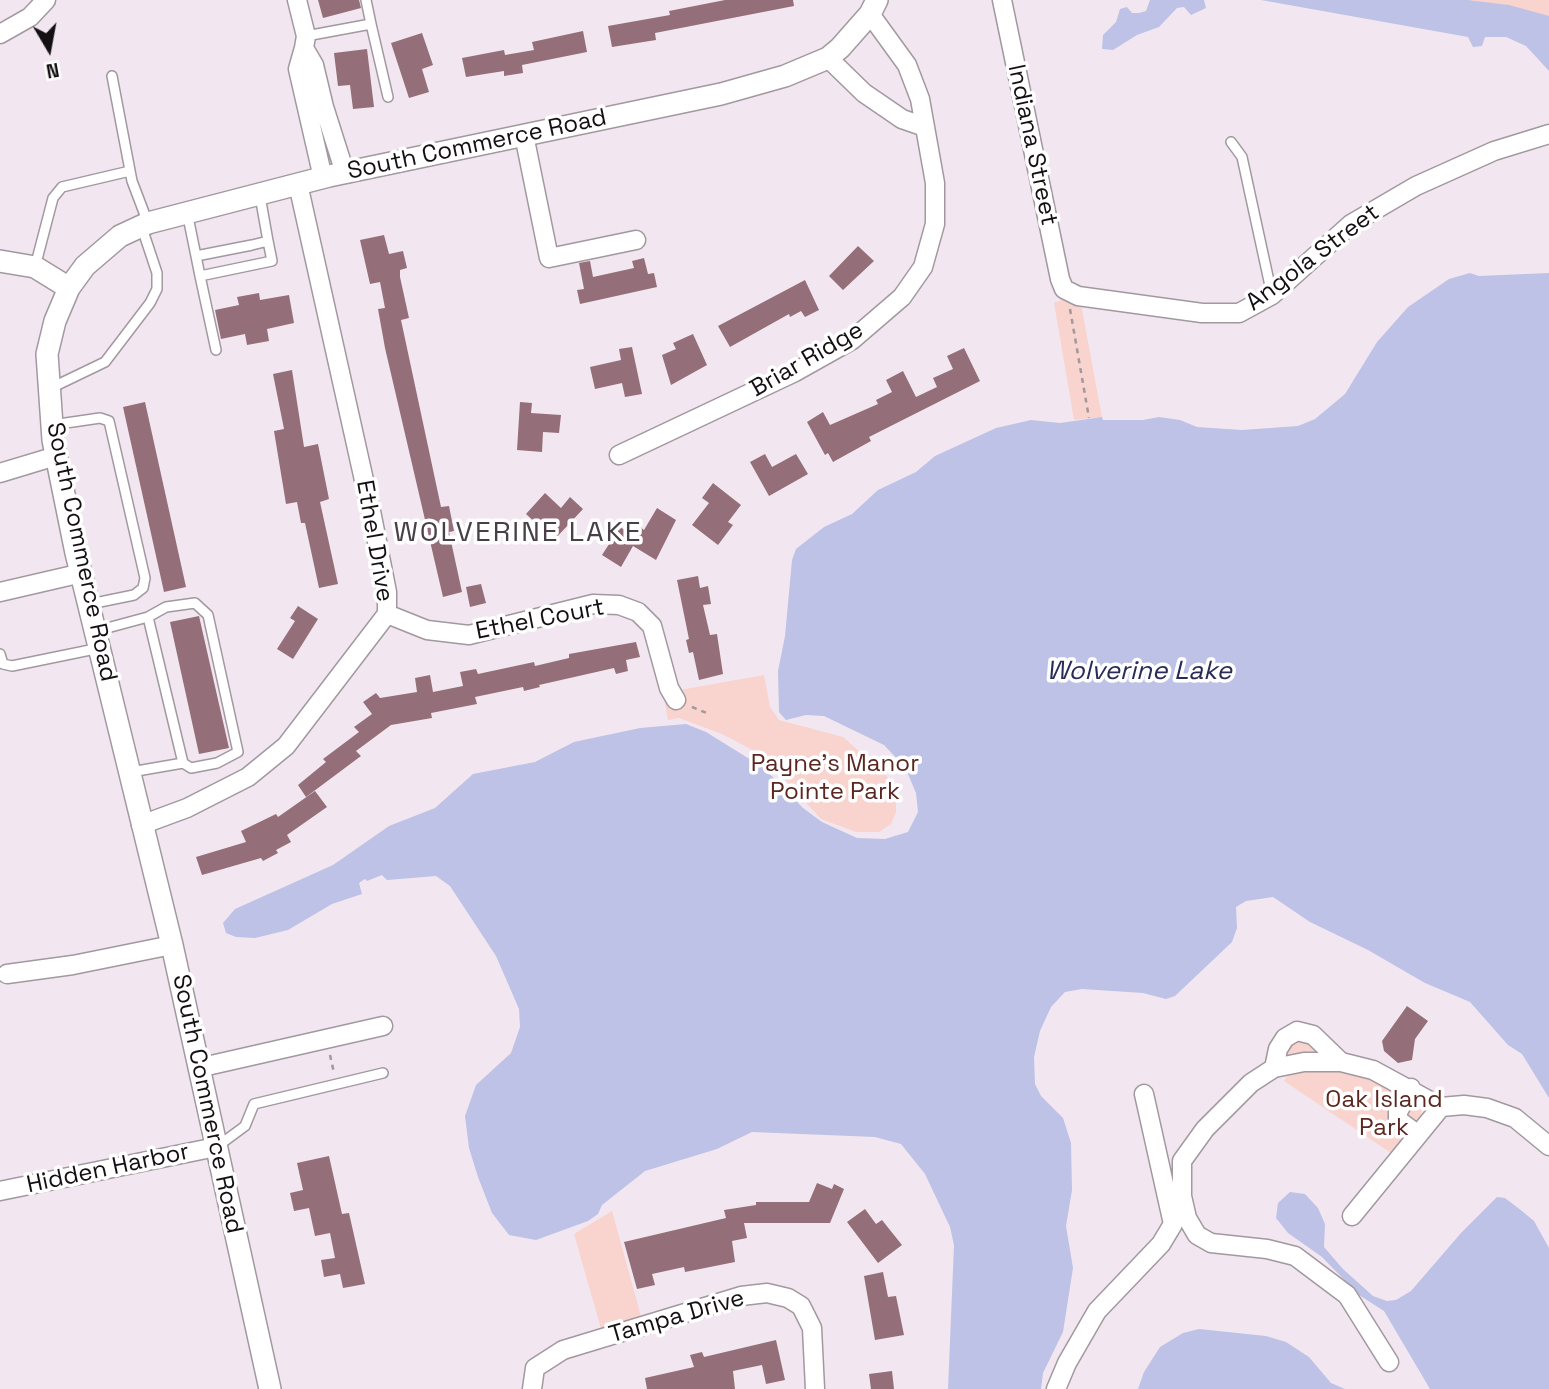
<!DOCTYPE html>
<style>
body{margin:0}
#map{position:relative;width:1549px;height:1389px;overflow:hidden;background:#f2e7f0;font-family:"Space Grotesk",sans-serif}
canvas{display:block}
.north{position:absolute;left:14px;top:14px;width:70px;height:70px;-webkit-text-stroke:5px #fff;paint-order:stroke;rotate:170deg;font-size:19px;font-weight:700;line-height:28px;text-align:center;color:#130f12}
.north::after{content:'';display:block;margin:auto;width:24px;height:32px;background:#130f12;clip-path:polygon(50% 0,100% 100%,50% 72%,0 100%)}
</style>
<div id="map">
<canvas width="1549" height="1389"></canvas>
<div class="north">N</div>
</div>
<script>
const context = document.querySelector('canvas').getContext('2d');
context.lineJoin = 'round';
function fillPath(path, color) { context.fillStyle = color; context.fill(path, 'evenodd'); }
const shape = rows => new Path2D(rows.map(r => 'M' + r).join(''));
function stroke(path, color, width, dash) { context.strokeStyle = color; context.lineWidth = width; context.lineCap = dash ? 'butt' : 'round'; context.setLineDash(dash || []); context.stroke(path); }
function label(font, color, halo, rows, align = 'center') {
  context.font = font + ' "Space Grotesk",sans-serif'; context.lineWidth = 7; context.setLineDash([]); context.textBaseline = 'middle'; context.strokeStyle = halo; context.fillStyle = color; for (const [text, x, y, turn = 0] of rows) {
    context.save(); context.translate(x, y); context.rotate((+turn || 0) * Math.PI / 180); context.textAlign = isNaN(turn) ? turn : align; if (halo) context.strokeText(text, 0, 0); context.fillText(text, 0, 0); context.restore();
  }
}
const green = shape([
 [1411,0,1549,0,1549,28],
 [1064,299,1081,304,1102,417,1074,420,1054,303],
 [764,675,770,707,779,720,843,737,887,776,896,800,896,812,891,824,879,832,856,832,821,819,762,755,722,734,679,718,668,720,663,693],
 [1301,1038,1421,1100,1421,1117,1391,1153,1284,1081,1288,1075,1281,1061,1290,1043],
 [612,1211,642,1320,602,1332,574,1234]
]);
const water = shape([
 [1150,0,1204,0,1206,8,1191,15,1184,7,1177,8,1159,27,1137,35,1113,50,1102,49,1103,35,1116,22,1120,9,1127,7,1132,13,1139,13,1146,11],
 [1261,0,1467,0,1509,5,1549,16,1549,71,1526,46,1506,37,1485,37,1482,46,1473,47,1468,37],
 [1470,273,1479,276,1549,273,1549,1098,1522,1054,1508,1045,1470,1002,1425,983,1368,950,1310,922,1273,897,1246,901,1236,907,1237,928,1232,942,1175,996,1166,999,1143,993,1082,989,1065,992,1051,1007,1040,1031,1034,1057,1035,1084,1041,1096,1063,1118,1071,1143,1072,1190,1066,1226,1073,1268,1063,1332,1043,1373,1041,1389,948,1389,954,1245,950,1227,925,1174,901,1144,875,1137,752,1132,717,1149,645,1171,602,1205,598,1214,588,1221,536,1240,509,1235,492,1213,478,1177,469,1148,465,1116,476,1085,511,1053,520,1027,519,1009,496,956,450,886,436,876,387,880,382,875,367,881,365,879,359,883,362,894,332,904,288,930,255,938,236,937,226,933,223,923,235,909,333,865,389,826,435,808,473,774,535,762,574,742,640,728,686,724,706,732,764,768,803,808,822,822,857,838,885,839,908,832,918,812,916,793,905,767,884,745,824,716,806,715,786,720,779,712,778,671,785,636,792,560,796,549,824,527,852,514,878,490,916,472,935,456,996,428,1031,420,1060,423,1102,417,1103,420,1143,420,1159,417,1180,420,1197,427,1242,430,1298,426,1315,419,1345,394,1377,342,1408,307,1449,279],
 [1290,1192,1305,1194,1318,1208,1325,1224,1324,1247,1343,1269,1373,1296,1387,1301,1396,1300,1411,1291,1461,1233,1497,1197,1505,1198,1522,1211,1534,1221,1549,1248,1549,1389,1430,1389,1384,1311,1359,1295,1322,1257,1288,1233,1276,1218,1278,1203],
 [1199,1329,1266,1336,1286,1342,1309,1357,1331,1383,1345,1389,1138,1389,1144,1372,1160,1347,1183,1333]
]);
const building = shape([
 [318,0,359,0,361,8,323,18],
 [725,0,793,0,794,6,655,33,656,40,612,47,608,26,670,15,669,11],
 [583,31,587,52,522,65,523,73,504,76,504,71,466,77,462,58,504,50,505,55,534,50,532,42],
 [422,33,433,65,422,69,429,92,409,98,391,43],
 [367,49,374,107,353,109,350,85,338,86,334,53],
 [384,235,389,254,403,251,407,268,400,270,400,277,409,318,401,320,441,507,449,506,454,531,449,532,462,592,443,597,385,348,378,309,385,308,380,282,370,284,360,240],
 [858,246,874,261,843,290,829,276],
 [644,258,648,274,654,273,657,287,580,304,577,290,584,289,579,263,590,261,593,277,634,268,632,261],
 [805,280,819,310,805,317,801,311,790,317,789,314,730,347,718,326],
 [259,293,260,300,289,295,294,323,267,329,269,341,247,345,245,334,221,339,215,310,239,305,237,297],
 [693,334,707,365,671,385,662,355,676,349,673,343],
 [632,347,642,394,625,397,622,383,595,389,590,367,621,360,619,349],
 [964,348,980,381,869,437,871,441,833,462,828,453,825,455,807,422,823,412,830,425,878,404,876,400,892,392,886,380,903,371,916,397,937,387,933,378,953,369,947,356],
 [292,370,304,447,318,444,329,499,320,502,338,584,319,588,305,523,301,523,297,502,286,504,274,431,284,429,273,374],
 [145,402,186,587,164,592,123,407],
 [520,402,532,403,531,413,561,415,559,433,543,432,542,452,517,450],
 [765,454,772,467,796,454,808,474,769,496,750,462],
 [713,483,741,505,728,522,733,525,718,545,692,525,709,503,702,498],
 [545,493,561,508,570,497,583,509,554,540,526,514],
 [657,508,676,520,656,560,633,546,621,567,602,555,620,527,631,534,637,525,644,530],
 [698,576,700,588,708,586,711,604,703,605,710,635,717,634,723,674,699,680,693,652,689,653,686,640,689,639,677,580],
 [481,584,486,603,470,607,466,587],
 [298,606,318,619,293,659,277,649,295,621,290,618],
 [199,616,229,748,199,754,170,622],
 [636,642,640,657,626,660,628,671,616,674,614,668,539,685,540,687,524,691,523,687,475,697,477,704,431,713,432,718,391,725,356,751,361,756,306,797,298,785,326,762,323,759,359,732,354,727,372,714,363,702,376,693,380,698,417,692,415,678,430,675,433,692,463,686,460,672,476,669,478,674,534,662,535,666,569,658,569,654],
 [315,791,327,807,287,835,291,842,276,850,278,853,263,861,261,858,202,875,196,857,246,842,241,831,276,814,278,817],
 [1407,1006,1428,1021,1415,1039,1412,1060,1398,1063,1384,1051,1382,1041],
 [329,1156,342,1214,349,1213,365,1284,343,1288,340,1274,324,1277,321,1260,335,1258,330,1233,315,1236,309,1208,294,1211,290,1193,303,1190,297,1163],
 [817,1183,832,1189,834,1184,844,1189,830,1223,744,1223,747,1238,732,1241,735,1262,685,1272,684,1267,652,1274,655,1285,637,1289,624,1242,726,1218,724,1210,756,1205,756,1202,809,1202],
 [865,1209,876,1224,882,1220,902,1245,878,1263,847,1222],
 [883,1272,888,1297,896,1296,904,1335,875,1340,864,1276],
 [776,1340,785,1380,766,1384,762,1365,733,1371,735,1389,647,1389,645,1378,694,1367,690,1355,702,1352,704,1357],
 [892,1371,894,1389,871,1389,869,1374]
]);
const path = shape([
 [1070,309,1089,418],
 [692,707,709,714],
 [330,1055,334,1073]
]);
const service = shape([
 [366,0,371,24],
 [306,36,371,24,388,97],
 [112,76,132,181,148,223],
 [1231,142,1242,157,1272,295],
 [187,212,196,256,252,245,268,241,260,196],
 [196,256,200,276,272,261,268,241],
 [35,267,53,198,62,187,130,171],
 [200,276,216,350],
 [51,388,105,362,150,303,157,289,157,273,142,228],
 [52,425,100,418,109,421,145,578,143,588,134,595,90,604],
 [148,617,183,763],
 [96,631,148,617,166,607,195,603,208,615,238,752,217,763,191,768,183,763,131,772],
 [0,654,3,664,12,666,100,648],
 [218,1146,245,1126,254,1104,383,1073]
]);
const minor = shape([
 [297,0,306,36,304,48],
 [1002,0,1060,279,1064,289,1078,296,1202,313,1239,313,1272,295,1351,224,1416,186,1494,151,1549,134],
 [0,34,30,17,46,0],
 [828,58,864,93,902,119,922,126],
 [524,135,549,258,636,240],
 [323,178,298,69,304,48,314,65,324,107,345,173],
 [619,455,795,372,852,340,902,297,923,267,935,224,935,183,920,99,907,65,870,14],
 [0,473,56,456],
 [0,592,82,573],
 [387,614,427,630,469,635,593,604,619,605,638,612,652,626,669,688,676,700],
 [141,825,187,808,248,777,286,746,387,614,387,592,372,516,298,184],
 [7,974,73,965,172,945],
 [198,1068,383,1026],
 [1274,1068,1278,1049,1285,1038,1297,1031,1313,1035,1341,1062],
 [1411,1088,1398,1112,1398,1120,1417,1134],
 [0,1191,216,1147],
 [1352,1216,1441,1107,1464,1105,1487,1108,1515,1118,1549,1146],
 [1389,1362,1347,1295,1295,1256,1267,1249,1211,1243,1197,1235,1187,1218,1182,1196,1182,1161,1205,1129,1251,1083,1274,1068,1304,1062,1341,1062,1373,1070,1441,1107],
 [532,1389,535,1368,563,1350,741,1296,767,1293,788,1298,801,1306,812,1328,815,1389],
 [1056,1389,1067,1363,1097,1311,1161,1244,1173,1224,1144,1094]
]);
const tertiary = shape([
 [0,261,35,267,69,288],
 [270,1389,172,945,76,553,53,440,47,354,55,321,69,288,85,266,120,236,148,223,329,176,721,94,785,76,828,58,840,48,870,14,877,0]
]);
const streetNames = [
 ["South Commerce Road",477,145,-12],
 ["Indiana Street",1032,145,78],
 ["Angola Street",1313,258,-37],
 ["Briar Ridge",807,360,-30],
 ["Ethel Drive",374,541,80],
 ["South Commerce Road",81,552,78],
 ["Ethel Court",540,620,-11],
 ["South Commerce Road",207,1104,78],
 ["Hidden Harbor",108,1169,-12],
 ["Tampa Drive",677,1317,-16]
];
const parkNames = [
 ["Payne's Manor",835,764],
 ["Pointe Park",835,792],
 ["Oak Island",1384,1100],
 ["Park",1384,1128]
];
const waterNames = [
 ["Wolverine Lake",1139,672]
];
const quarterNames = [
 ["WOLVERINE LAKE",518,533]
];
fillPath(green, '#f9d3cd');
fillPath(water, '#bdc2e6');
fillPath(building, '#946e78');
stroke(service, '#a298a0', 12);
stroke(minor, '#a298a0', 21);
stroke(tertiary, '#a298a0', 24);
stroke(path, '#a1999f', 2.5, [5, 5]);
stroke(service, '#fff', 9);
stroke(minor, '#fff', 18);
stroke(tertiary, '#fff', 21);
label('24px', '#130f12', '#fff', streetNames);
label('24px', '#5c2721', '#fff', parkNames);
label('italic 26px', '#292b59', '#fff', waterNames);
context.letterSpacing = '2px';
label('28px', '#494047', '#fff', quarterNames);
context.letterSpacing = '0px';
</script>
